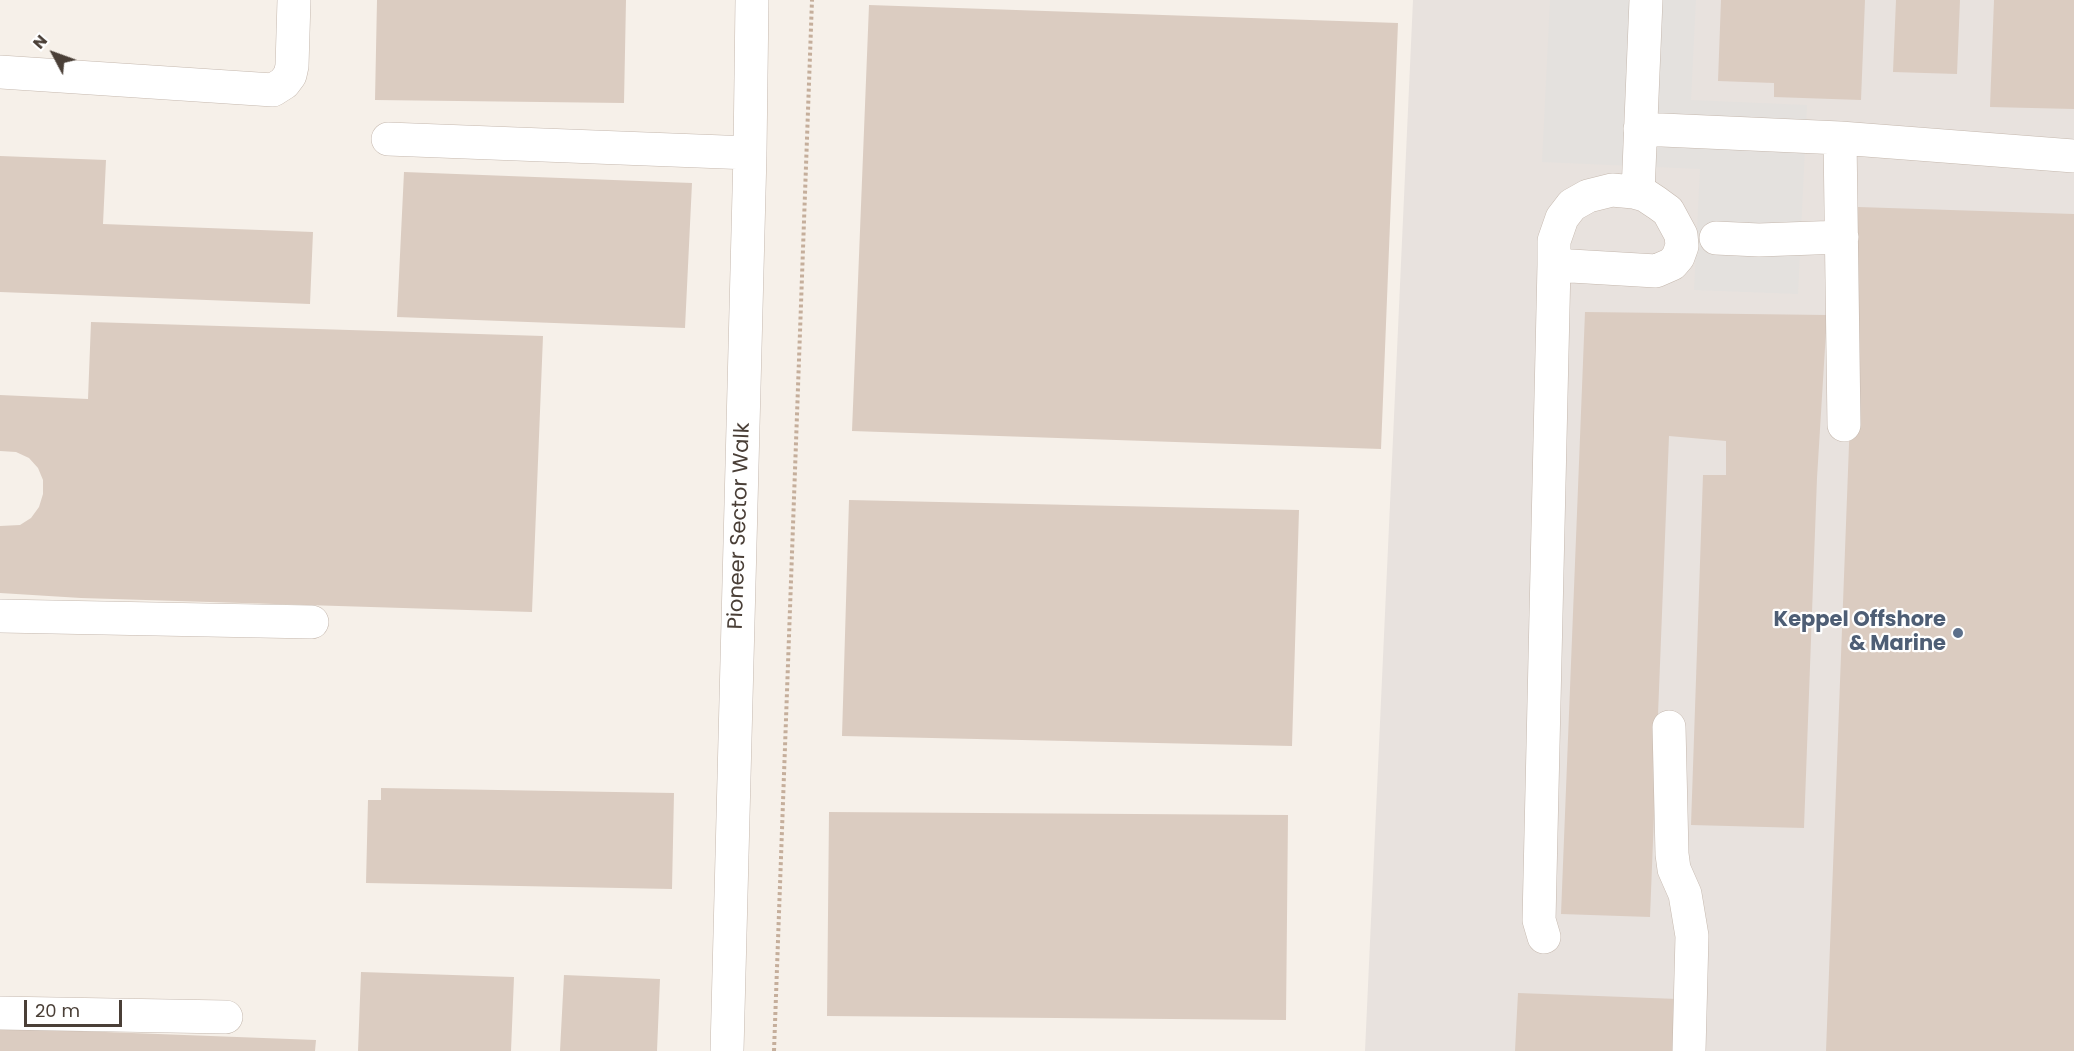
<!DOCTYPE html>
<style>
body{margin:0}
#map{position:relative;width:2074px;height:1051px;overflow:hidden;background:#f6f0e9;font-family:Poppins,sans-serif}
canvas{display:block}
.north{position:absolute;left:24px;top:24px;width:60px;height:60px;-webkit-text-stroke:4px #fff;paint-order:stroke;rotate:311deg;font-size:16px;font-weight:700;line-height:24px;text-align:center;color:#4a3f37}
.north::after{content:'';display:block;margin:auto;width:21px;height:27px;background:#4a3f37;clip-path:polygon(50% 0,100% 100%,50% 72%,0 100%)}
.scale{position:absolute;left:24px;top:1000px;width:98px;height:27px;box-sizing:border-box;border:3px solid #4a3f37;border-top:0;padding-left:8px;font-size:18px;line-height:21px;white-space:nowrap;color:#4a3f37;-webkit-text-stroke:4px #fff;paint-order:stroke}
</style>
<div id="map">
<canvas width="2074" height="1051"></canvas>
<div class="north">N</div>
<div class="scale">20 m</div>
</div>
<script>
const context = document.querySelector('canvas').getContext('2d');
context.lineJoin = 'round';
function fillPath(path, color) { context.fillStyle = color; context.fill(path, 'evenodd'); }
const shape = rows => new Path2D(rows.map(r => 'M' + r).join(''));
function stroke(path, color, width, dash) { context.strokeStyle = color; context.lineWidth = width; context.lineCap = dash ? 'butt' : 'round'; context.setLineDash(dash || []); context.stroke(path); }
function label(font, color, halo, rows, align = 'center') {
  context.font = font + ' Poppins,sans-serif'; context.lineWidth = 4.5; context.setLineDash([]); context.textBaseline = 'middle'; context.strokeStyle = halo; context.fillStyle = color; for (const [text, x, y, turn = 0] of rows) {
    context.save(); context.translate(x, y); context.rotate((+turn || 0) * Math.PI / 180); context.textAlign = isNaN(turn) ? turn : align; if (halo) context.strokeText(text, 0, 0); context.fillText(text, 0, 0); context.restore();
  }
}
const industrial = shape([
 [1413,0,2074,0,2074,1051,1365,1051]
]);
const parking = shape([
 [1550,0,1696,0,1691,100,1807,105,1798,294,1694,290,1700,169,1542,162]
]);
const building = shape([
 [377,0,626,0,624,103,375,100],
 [1721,0,1865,0,1861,100,1774,97,1774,83,1718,81],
 [1896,0,1960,0,1957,74,1893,72],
 [1994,0,2074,0,2074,109,1990,107],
 [869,5,1398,23,1381,449,852,431],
 [0,156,106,160,103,224,313,232,310,304,0,292],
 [404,172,692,183,685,328,397,317],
 [1858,207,2074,214,2074,1051,1826,1051],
 [1585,312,1827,315,1817,478,1804,828,1691,825,1703,475,1726,475,1726,441,1669,436,1650,917,1561,914],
 [91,322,543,336,532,612,81,598,0,593,0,526,20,525,31,518,39,507,43,494,43,480,38,468,29,458,16,452,0,451,0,395,88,399],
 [849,500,1299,510,1292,746,842,736],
 [381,788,674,793,672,889,366,883,368,800,381,800],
 [829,812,1288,815,1286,1020,827,1016],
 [361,972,514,977,511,1051,358,1051],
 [564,975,660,979,657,1051,560,1051],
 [1518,993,1678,999,1676,1051,1515,1051],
 [0,1028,316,1040,315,1051,0,1051]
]);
const path = shape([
 [774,1051,812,0]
]);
const minor = shape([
 [0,72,273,90,284,83,290,75,292,66,294,0],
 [1640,129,1840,138,2074,156],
 [1840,138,1844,425],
 [388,139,750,153],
 [1638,193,1646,0],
 [1716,238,1759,240,1842,237],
 [0,616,312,622],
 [1669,727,1672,854,1674,869,1685,894,1692,936,1689,1051],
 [1544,937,1539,920,1554,265,1554,241,1562,218,1572,205,1588,196,1612,190,1634,192,1645,195,1657,203,1668,211,1681,235,1682,246,1678,257,1672,264,1656,271,1554,265],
 [0,1013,226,1017],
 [727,1051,750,153,752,0]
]);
const markers = [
 [1958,633,6,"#5c6f8a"]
];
const streetNames = [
 ["Pioneer Sector Walk",740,526,-88]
];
const serviceNames = [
 ["Keppel Offshore",1946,621],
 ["& Marine",1946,645]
];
fillPath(industrial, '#e8e2de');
fillPath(parking, '#e4e1de');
fillPath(building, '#dbccc1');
stroke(minor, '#c5b8ae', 34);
stroke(path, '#c5ae9b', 4, [3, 3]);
stroke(minor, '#fff', 33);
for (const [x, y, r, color] of markers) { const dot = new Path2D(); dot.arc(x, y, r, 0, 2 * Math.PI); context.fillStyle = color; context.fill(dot); stroke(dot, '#fff', 2); }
label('21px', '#4a3f37', '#fff', streetNames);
label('bold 21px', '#4e5e75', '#fff', serviceNames, 'right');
</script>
